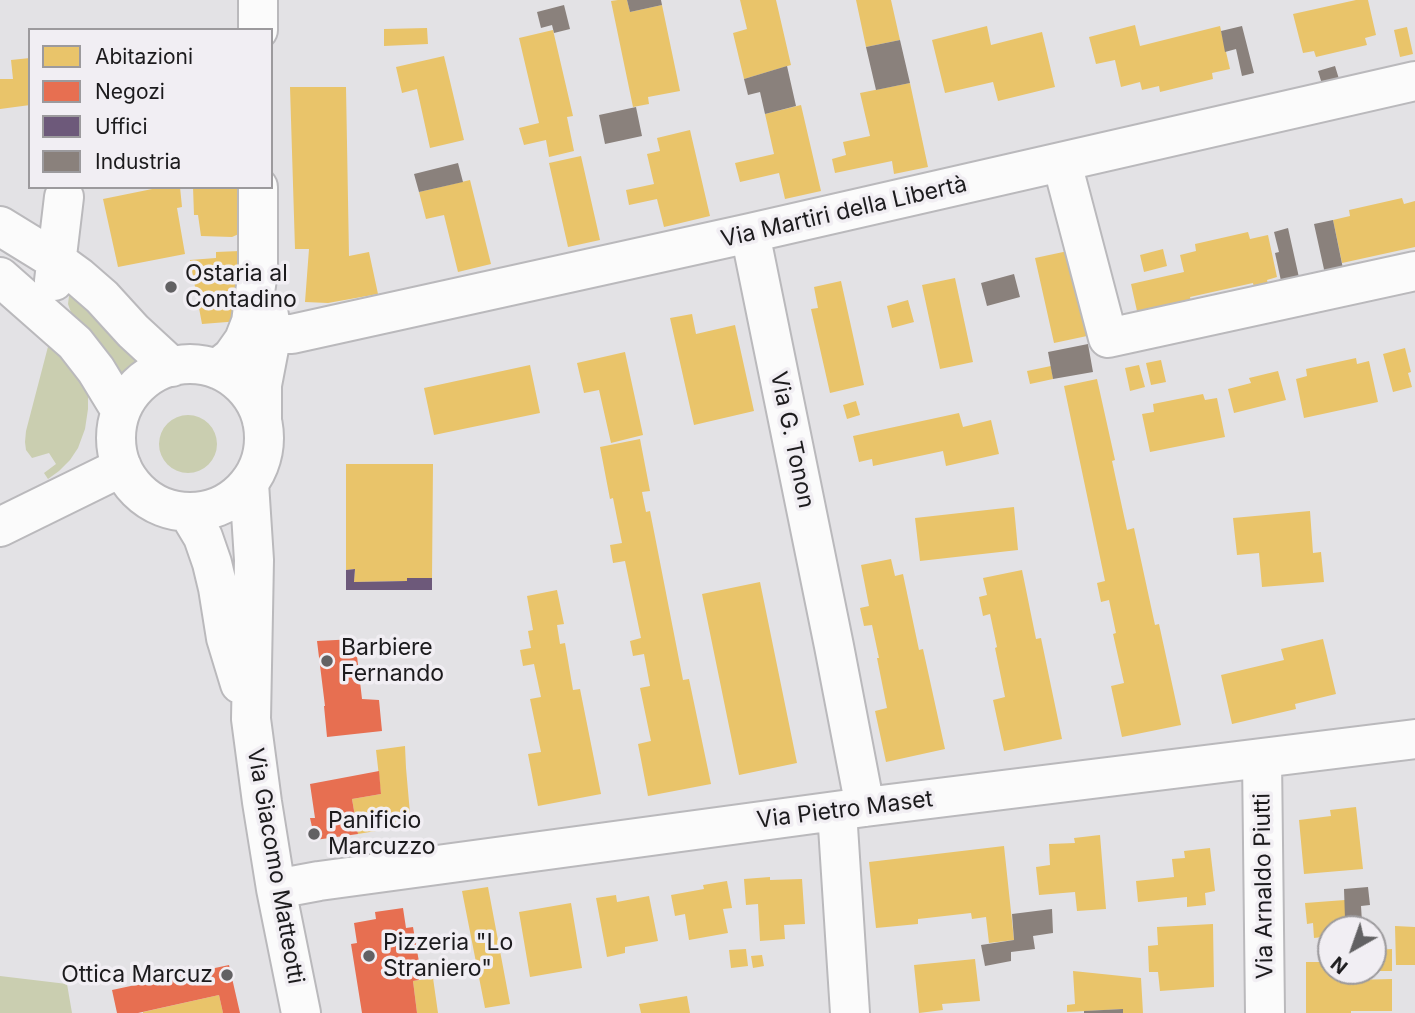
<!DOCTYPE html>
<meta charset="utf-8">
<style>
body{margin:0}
#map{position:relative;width:1415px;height:1013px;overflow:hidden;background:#e3e2e5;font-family:Inter,sans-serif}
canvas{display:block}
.legend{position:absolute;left:28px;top:28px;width:245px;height:161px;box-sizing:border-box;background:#f1eef3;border:2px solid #9c9a9d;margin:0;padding:9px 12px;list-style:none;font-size:21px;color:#1c1b1d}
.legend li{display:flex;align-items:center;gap:14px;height:35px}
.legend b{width:35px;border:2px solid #9c9a9d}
.north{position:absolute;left:1317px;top:915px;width:70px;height:70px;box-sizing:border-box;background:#f1eef3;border:2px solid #9c9a9d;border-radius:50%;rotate:220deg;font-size:19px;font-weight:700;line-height:28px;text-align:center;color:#1c1b1d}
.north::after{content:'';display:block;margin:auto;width:24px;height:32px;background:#626163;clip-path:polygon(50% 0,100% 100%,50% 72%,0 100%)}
</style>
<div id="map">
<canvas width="1415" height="1013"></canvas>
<ul class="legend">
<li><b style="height:19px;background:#e9c46a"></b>Abitazioni</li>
<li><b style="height:19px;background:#e76f51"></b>Negozi</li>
<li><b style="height:19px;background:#6d597a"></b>Uffici</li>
<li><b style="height:19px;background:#8a817c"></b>Industria</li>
</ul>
<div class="north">N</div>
</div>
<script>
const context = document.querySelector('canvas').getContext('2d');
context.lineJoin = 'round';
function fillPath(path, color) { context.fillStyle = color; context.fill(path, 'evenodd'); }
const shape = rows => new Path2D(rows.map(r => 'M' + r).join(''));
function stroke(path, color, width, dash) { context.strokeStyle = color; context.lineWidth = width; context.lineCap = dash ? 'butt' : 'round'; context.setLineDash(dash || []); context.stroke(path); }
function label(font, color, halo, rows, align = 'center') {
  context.font = font + ' Inter,sans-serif'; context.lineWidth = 7; context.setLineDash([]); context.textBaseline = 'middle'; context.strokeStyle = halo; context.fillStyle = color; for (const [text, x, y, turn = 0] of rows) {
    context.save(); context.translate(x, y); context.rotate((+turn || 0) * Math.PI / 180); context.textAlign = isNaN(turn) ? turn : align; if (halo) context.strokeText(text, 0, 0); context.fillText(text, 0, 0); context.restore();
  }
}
const green = shape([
 [72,292,141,364,121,380,73,318,68,304,69,296],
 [50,339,83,379,88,394,88,409,85,429,78,448,70,460,59,471,48,479,44,473,56,464,49,453,32,458,26,450,25,442,26,431],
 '159 444a29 29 0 1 1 58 0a29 29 0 1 1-58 0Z',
 [0,976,67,984,72,1013,0,1013]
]);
const homes = shape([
 [618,0,627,0,630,12,662,5,680,91,648,97,649,104,633,107,611,1],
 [740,0,776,0,791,65,744,79,733,33,747,29],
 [856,0,891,0,900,40,866,47],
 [1356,0,1368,0,1376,35,1365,38,1367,45,1316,57,1314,51,1303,53,1293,14],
 [1135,25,1140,46,1220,26,1230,69,1212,73,1213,79,1160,92,1159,86,1142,90,1140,82,1121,87,1115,60,1096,64,1089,37],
 [987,26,991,45,1042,32,1055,87,998,101,993,82,945,93,932,40],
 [1407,27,1413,54,1400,57,1394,30],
 [427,28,428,44,384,46,384,29],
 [553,30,573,116,567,117,574,151,549,157,546,140,524,145,519,128,539,123,519,38],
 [444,56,464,140,430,148,417,89,402,93,396,67],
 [30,58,30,105,0,109,0,79,13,79,11,60],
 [910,83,928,167,894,174,892,161,835,173,832,159,846,155,843,142,870,136,860,93],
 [290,87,346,87,349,256,369,252,378,294,328,303,305,302,309,249,295,249],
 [801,105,821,191,785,199,779,173,740,182,735,163,774,154,765,114],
 [690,130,710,216,664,227,657,199,629,205,626,190,654,184,647,154,660,151,657,138],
 [581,156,600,240,568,247,549,163],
 [470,180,491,264,458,272,444,215,426,219,419,192],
 [162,187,180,187,182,207,177,208,185,254,118,267,103,199],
 [193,187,240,187,241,233,232,237,201,236,198,215,194,215],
 [1402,198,1404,204,1415,201,1415,247,1342,263,1333,220,1350,216,1349,210],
 [1248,232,1250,239,1268,235,1277,277,1267,280,1270,292,1256,296,1253,283,1190,297,1194,317,1141,329,1131,284,1184,272,1180,255,1196,251,1195,244],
 [1163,249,1167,266,1144,272,1140,255],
 [240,251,240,321,202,324,190,260,216,258,216,252],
 [1068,251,1087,336,1054,343,1035,258],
 [955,278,973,362,940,369,922,285],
 [841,281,864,385,830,393,811,309,818,308,814,287],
 [908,300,914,322,892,328,887,306],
 [692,314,696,334,735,325,754,411,694,425,670,318],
 [1405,348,1411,372,1408,373,1412,387,1393,392,1383,354],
 [625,352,643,435,611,443,599,390,584,393,577,363],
 [1356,358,1357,364,1369,361,1378,402,1304,418,1296,379,1307,376,1306,369],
 [1161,360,1166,382,1151,385,1146,363],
 [530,365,540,413,434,435,424,388],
 [1139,365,1145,387,1130,391,1125,368],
 [1051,366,1053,379,1030,384,1027,371],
 [1278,371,1286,400,1234,413,1228,389,1251,383,1249,378],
 [1097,379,1115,460,1112,461,1127,530,1134,528,1155,625,1159,624,1181,725,1122,737,1111,686,1124,683,1113,634,1116,633,1109,600,1101,602,1097,583,1105,581,1064,386],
 [1203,394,1205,400,1217,398,1225,437,1150,452,1142,414,1154,412,1153,404],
 [856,401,860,415,847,419,843,405],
 [959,413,963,427,991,420,999,454,946,466,943,451,873,466,872,459,859,462,853,436],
 [640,439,650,491,642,492,646,512,650,511,683,680,689,679,711,784,648,796,638,744,651,741,640,688,650,686,644,654,633,656,630,641,641,638,625,561,613,563,610,545,622,543,613,498,610,499,600,447],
 [346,464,433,464,432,578,407,578,407,581,354,582,355,569,346,570],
 [1014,507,1018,550,920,561,915,518],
 [1310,511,1313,553,1321,552,1324,582,1262,587,1259,553,1237,555,1233,518],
 [891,559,895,576,903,574,919,650,923,649,945,749,886,762,875,711,887,708,877,658,879,658,872,625,864,626,860,608,869,606,861,565],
 [1022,570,1036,639,1041,638,1062,739,1004,751,993,700,1005,697,995,648,997,647,990,614,983,616,979,597,987,595,983,578],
 [760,582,797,763,739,775,702,594],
 [557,590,564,624,557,625,560,644,565,643,573,690,580,689,601,794,538,806,528,754,541,752,530,699,541,697,534,664,523,666,520,650,531,648,528,631,533,630,527,596],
 [1323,639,1336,694,1295,704,1296,709,1232,724,1221,675,1284,660,1281,649],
 [405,746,406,768,411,825,358,834,352,799,381,794,376,750],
 [1356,807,1363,869,1304,874,1299,820,1331,816,1330,810],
 [1100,835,1106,909,1077,911,1075,892,1039,895,1036,867,1050,865,1049,844,1075,843,1074,838],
 [1004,846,1014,940,989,943,986,917,972,919,971,913,918,919,918,924,876,928,869,862],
 [1210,848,1215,891,1205,893,1206,905,1187,907,1187,897,1138,902,1136,881,1174,877,1172,859,1185,858,1184,851],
 [770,877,770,880,802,879,805,924,784,925,785,939,760,941,758,904,746,905,744,879],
 [727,881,732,908,723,909,728,933,689,940,685,914,675,916,671,895,704,889,703,885],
 [488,887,510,1004,485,1008,462,891],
 [616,895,617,902,649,896,658,941,625,947,625,953,607,957,596,898],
 [1345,900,1345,919,1354,918,1354,929,1331,929,1331,936,1314,938,1313,923,1307,924,1305,903],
 [571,903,582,968,530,977,519,912],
 [1213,924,1214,987,1160,991,1158,972,1149,972,1148,946,1158,945,1157,927],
 [1395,926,1415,927,1415,965,1396,965],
 [746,949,748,966,731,968,729,950],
 [1392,949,1392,971,1375,971,1375,950],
 [762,955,764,966,753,968,751,956],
 [975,959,980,1001,942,1004,943,1010,919,1013,914,965],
 [1306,962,1331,962,1331,971,1352,971,1352,980,1392,979,1392,1011,1351,1011,1351,1013,1306,1013],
 [1073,971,1141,978,1143,1013,1123,1013,1123,1009,1067,1012,1067,1005,1075,1004],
 [433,978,438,1013,417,1013,413,981],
 [219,995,223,1013,143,1013,143,1012],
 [687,996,690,1013,641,1013,639,1004]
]);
const shops = shape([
 [355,639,362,699,379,700,382,731,327,737,324,706,325,706,317,641],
 [379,771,381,794,352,799,358,834,315,840,310,818,315,818,310,784],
 [403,908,406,928,413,927,419,962,417,962,419,980,413,981,417,1013,362,1013,351,944,357,943,354,923,376,919,375,912],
 [229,965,240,1013,223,1013,219,995,138,1013,117,1013,112,990]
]);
const offices = shape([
 [355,569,354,582,407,581,407,578,432,578,432,590,346,590,346,570]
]);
const industry = shape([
 [627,0,661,0,662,5,630,12],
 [564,5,570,29,554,33,552,25,541,28,537,12],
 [1242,26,1254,73,1242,76,1236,49,1225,52,1221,31],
 [900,40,910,83,876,90,866,47],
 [787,66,796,106,765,114,760,92,748,95,744,79],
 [1335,66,1343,92,1326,97,1318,71],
 [636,107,642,136,605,144,599,115],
 [458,163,463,182,419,192,414,174],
 [1333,220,1347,288,1329,292,1314,224],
 [1288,228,1304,300,1286,304,1275,253,1279,252,1274,232],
 [1014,274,1020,297,987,306,981,283],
 [1088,344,1093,372,1053,379,1048,352],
 [1368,887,1370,905,1361,906,1362,922,1354,922,1354,918,1345,919,1344,889],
 [1052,909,1053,933,1033,936,1035,949,1011,952,1011,961,985,966,981,945,1014,940,1012,914],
 [1123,1009,1123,1013,1084,1013,1084,1011]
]);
const minor = shape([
 [258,0,258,30],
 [1062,163,1108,338,1415,271],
 [0,226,57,261,79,277,102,297,133,331,172,367],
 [750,233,834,646,865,807],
 [0,277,75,343,96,370,121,411],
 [54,281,64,197],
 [272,333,292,334,750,233,1415,81],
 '116 438a74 74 0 1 1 148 0a74 74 0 1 1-148 0Z',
 [217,369,232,357,244,340,251,322,258,271,258,187],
 [262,421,262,385,272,333,268,310],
 [249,483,254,560,251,719,262,802,276,889,301,1013],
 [188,512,203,537,212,563,218,588,226,638,240,684],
 [0,527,122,467],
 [1262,758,1265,1013],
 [837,811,850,1013],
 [276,889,319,881,865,807,1415,739]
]);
const markers = [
 [171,287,7,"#626163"],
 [327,661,7,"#626163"],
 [314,834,7,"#626163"],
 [369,956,7,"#626163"],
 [227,975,7,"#626163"]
];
const streetNames = [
 ["Via Martiri della Libertà",844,212,-13],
 ["Via G. Tonon",792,440,78],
 ["Via Pietro Maset",845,810,-7],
 ["Via Giacomo Matteotti",275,866,80],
 ["Via Arnaldo Piutti",1264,886,-91]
];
const poiNames = [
 ["Ostaria al",185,274],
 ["Contadino",185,300],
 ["Barbiere",341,648],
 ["Fernando",341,674],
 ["Panificio",328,821],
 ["Marcuzzo",328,847],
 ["Pizzeria \"Lo",383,943],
 ["Straniero\"",383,969],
 ["Ottica Marcuz",213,975,"right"]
];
fillPath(green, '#caceb0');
fillPath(homes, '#e9c46a');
fillPath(shops, '#e76f51');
fillPath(offices, '#6d597a');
fillPath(industry, '#8a817c');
stroke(minor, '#bab9bc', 42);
stroke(minor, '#fbfbfb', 38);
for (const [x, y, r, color] of markers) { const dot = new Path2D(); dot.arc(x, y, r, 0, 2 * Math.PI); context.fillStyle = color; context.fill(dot); stroke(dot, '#f1eef3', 2.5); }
label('23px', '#1c1b1d', '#f1eef3', streetNames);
label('23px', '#1c1b1d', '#f1eef3', poiNames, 'left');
</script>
